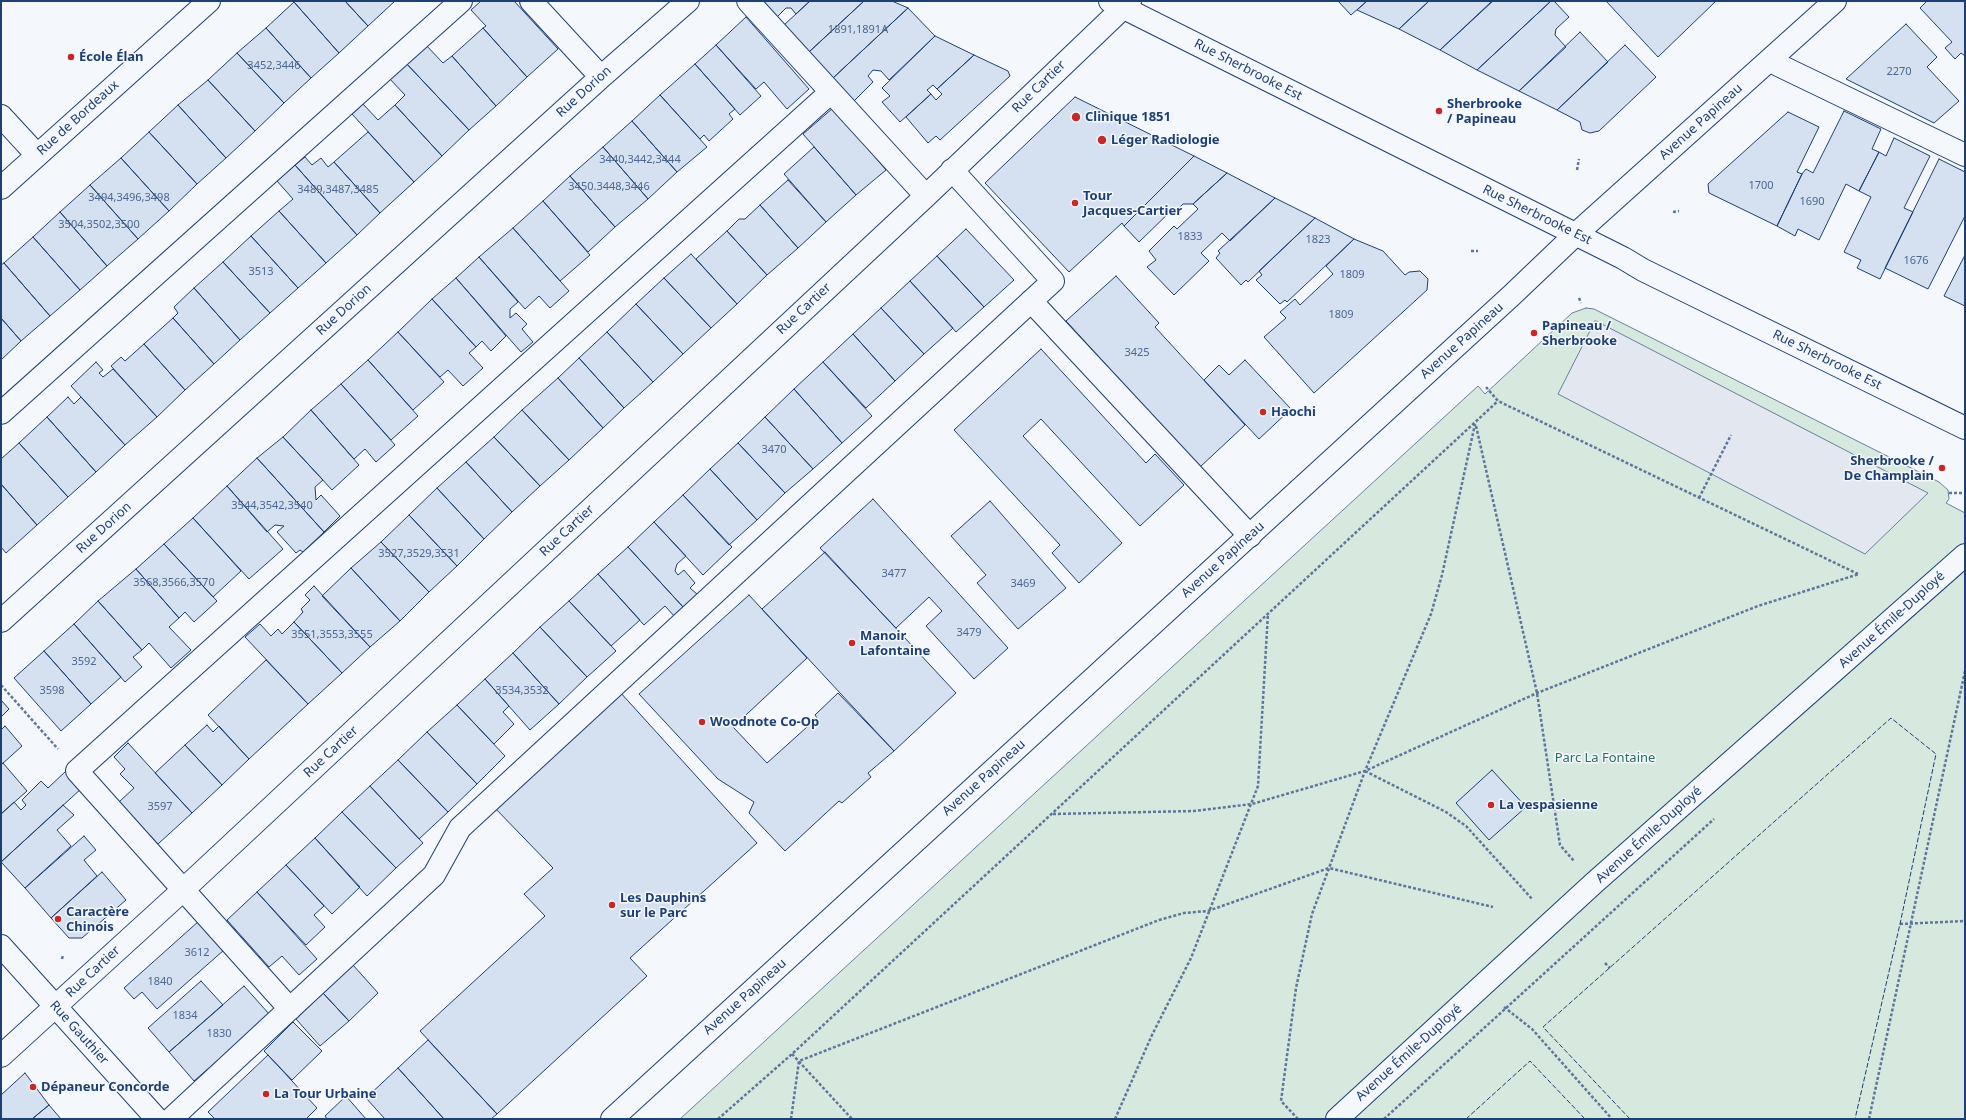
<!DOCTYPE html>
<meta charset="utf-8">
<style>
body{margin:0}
#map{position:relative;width:1966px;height:1120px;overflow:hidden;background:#f4f7fb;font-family:"Noto Sans",sans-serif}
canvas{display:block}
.frame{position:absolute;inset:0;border:2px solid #1d3f73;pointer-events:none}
</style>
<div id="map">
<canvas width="1966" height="1120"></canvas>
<div class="frame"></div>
</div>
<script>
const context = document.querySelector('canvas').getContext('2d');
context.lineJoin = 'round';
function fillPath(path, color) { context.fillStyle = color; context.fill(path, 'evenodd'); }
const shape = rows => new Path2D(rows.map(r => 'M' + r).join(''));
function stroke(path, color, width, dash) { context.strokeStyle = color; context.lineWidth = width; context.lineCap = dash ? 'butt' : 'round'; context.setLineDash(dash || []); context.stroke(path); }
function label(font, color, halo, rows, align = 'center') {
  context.font = font + ' "Noto Sans",sans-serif'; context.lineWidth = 3; context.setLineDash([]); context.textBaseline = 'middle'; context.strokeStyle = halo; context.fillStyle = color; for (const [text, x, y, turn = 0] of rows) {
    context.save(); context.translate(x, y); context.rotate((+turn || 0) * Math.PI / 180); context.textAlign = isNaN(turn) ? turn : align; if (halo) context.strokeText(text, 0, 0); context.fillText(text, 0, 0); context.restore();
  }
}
const green = shape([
 [1586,308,1594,309,1939,482,1948,490,1949,499,1946,503,1965,513,1965,1119,680,1119,1478,386,1485,394,1572,313,1586,308]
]);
const parking = shape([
 [1595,321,1596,321,1928,493,1865,554,1558,394,1595,321]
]);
const building = shape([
 [296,1,345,1,368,26,339,53,294,2,296,1],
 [345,1,395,1,368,26,345,1],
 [481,1,514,1,558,49,527,77,483,28,486,26,471,10,481,1],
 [760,1,810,1,796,14,791,8,786,8,776,18,760,1],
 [810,1,864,1,809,52,784,25,810,1],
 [864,1,892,1,908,8,833,78,809,52,864,1],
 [1338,1,1367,1,1351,15,1338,1],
 [1367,1,1429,1,1399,29,1357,10,1367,1],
 [1429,1,1490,1,1491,2,1440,50,1399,29,1429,1],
 [1493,1,1551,1,1477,70,1440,50,1493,1],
 [1551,1,1554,1,1569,17,1556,29,1555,35,1566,47,1519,91,1477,70,1551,1],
 [1606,1,1716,1,1658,57,1606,1],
 [1927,1,1965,1,1965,56,1961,53,1955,59,1945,48,1952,42,1920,8,1927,1],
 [294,2,339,53,311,78,266,28,294,2],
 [908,8,935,36,889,80,881,71,873,70,868,76,873,82,853,102,833,78,908,8],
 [746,17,809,89,787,109,764,82,756,89,716,45,746,17],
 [1906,24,1937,57,1927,67,1959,101,1934,123,1846,79,1906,24],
 [266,28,311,78,284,103,237,53,266,28],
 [483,28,527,77,496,106,452,56,483,28],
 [1580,32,1608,62,1557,110,1519,91,1580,32],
 [935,36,974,55,937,89,933,85,927,90,931,94,900,122,882,102,890,96,882,88,935,36],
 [424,43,443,63,452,56,496,106,469,130,405,62,424,43],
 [716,45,761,96,740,115,695,64,716,45],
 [1625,45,1656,77,1599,131,1590,133,1582,130,1580,122,1557,110,1625,45],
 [237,53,284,103,255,131,208,80,237,53],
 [974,55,1008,71,1010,76,940,140,936,136,928,143,906,117,931,94,936,100,942,94,937,89,974,55],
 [405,62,469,130,442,156,395,105,405,95,388,77,405,62],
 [695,64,735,109,729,114,733,119,709,141,704,135,700,139,660,95,695,64],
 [208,80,255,131,226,158,178,105,208,80],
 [660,95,707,147,677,172,632,121,660,95],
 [1075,97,1194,156,1124,226,1122,223,1069,272,985,183,1075,97],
 [363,104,378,120,395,105,442,156,414,182,352,114,363,104],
 [178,105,226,158,197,184,149,132,178,105],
 [833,108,886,170,856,195,803,134,833,108],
 [1844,111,1881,129,1872,149,1879,152,1859,191,1846,184,1819,240,1798,229,1795,236,1777,226,1802,174,1806,169,1813,173,1844,111],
 [1788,112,1819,127,1797,172,1802,174,1777,226,1709,193,1708,184,1788,112],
 [632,121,677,172,648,199,603,147,632,121],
 [149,132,197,184,169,211,121,158,149,132],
 [368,132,414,182,380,213,334,162,368,132],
 [1894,138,1930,156,1904,208,1913,212,1880,279,1857,268,1861,260,1844,252,1871,197,1859,191,1879,152,1886,156,1894,138],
 [603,147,648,199,615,227,570,176,603,147],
 [814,147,856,195,826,222,784,174,814,147],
 [1194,156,1227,173,1193,204,1183,204,1177,210,1174,208,1139,242,1124,226,1194,156],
 [305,157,312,165,321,158,328,167,334,162,380,213,357,235,295,165,305,157],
 [121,158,169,211,138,239,90,185,121,158],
 [1939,159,1965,172,1965,216,1928,289,1885,268,1939,159],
 [295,165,357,235,326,263,279,211,293,199,277,181,295,165],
 [1227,173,1275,198,1230,241,1222,233,1201,253,1209,261,1174,295,1147,267,1156,260,1149,251,1174,226,1177,229,1198,209,1193,204,1227,173],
 [570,176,615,227,588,252,543,201,570,176],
 [788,180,826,222,798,248,760,205,788,180],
 [90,185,138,239,107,266,60,212,90,185],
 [1275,198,1315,218,1248,282,1246,280,1241,285,1216,258,1220,253,1218,251,1275,198],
 [543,201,590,255,560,281,513,228,543,201],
 [760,205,798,248,767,275,727,231,739,219,745,219,760,205],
 [279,211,326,263,298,288,251,236,279,211],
 [60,212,107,266,80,290,33,237,60,212],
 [1315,218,1354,239,1287,302,1285,300,1280,304,1256,280,1262,275,1259,271,1315,218],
 [513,228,569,291,550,308,539,296,525,309,479,257,513,228],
 [966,229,1014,280,984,307,937,256,966,229],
 [727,231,767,275,737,304,696,259,727,231],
 [251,236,298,288,270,313,223,262,251,236],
 [33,237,80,290,50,316,4,263,33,237],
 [1354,239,1383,251,1405,275,1409,272,1420,271,1428,279,1427,290,1314,393,1264,337,1286,318,1280,312,1295,299,1300,305,1333,274,1326,266,1354,239],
 [691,254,737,304,711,328,664,278,691,254],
 [1965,255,1965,306,1944,296,1965,255],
 [937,256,984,307,956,332,910,281,937,256],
 [479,257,518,302,510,309,510,318,516,313,527,324,522,329,533,342,521,352,456,278,479,257],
 [223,262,270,313,240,340,194,288,223,262],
 [4,263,50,316,21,341,1,318,1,265,4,263],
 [1116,276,1159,323,1155,327,1245,425,1200,467,1066,321,1116,276],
 [456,278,506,336,491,351,482,341,476,347,432,299,456,278],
 [664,278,711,328,683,354,636,304,664,278],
 [910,281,953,328,924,354,881,308,910,281],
 [194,288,240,340,214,364,173,318,178,313,174,307,194,288],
 [432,299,476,347,469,353,483,368,463,386,448,370,440,377,398,332,432,299],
 [636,304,683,354,653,382,607,332,636,304],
 [881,308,924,354,895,381,853,334,881,308],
 [1,318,21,341,1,360,1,318],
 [173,318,214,364,185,390,144,344,173,318],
 [398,332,444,382,413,410,368,360,398,332],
 [607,332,653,382,624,408,579,358,607,332],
 [853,334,895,381,866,408,823,362,853,334],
 [144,344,185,390,157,417,111,366,121,357,125,361,144,344],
 [1041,349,1146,463,1155,454,1184,485,1140,526,1041,419,1023,436,1122,543,1079,583,1052,553,1060,545,954,430,1041,349],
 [579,358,624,408,603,428,558,378,579,358],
 [368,360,418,416,391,440,341,384,368,360],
 [1245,360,1291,409,1259,439,1204,380,1219,365,1229,375,1245,360],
 [96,362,103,370,99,373,103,377,113,369,157,417,125,445,71,386,96,362],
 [823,362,872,416,842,443,794,389,823,362],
 [558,378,603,428,569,460,522,410,558,378],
 [341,384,395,445,376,462,365,449,354,459,311,410,341,384],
 [794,389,842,443,813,469,765,417,794,389],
 [68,397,74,404,81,397,125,445,96,472,47,417,68,397],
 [311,410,359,465,332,490,283,437,311,410],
 [522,410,569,460,540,486,494,437,522,410],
 [47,417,96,472,68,497,19,443,47,417],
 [765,417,813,469,785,493,738,443,765,417],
 [283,437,323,480,315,487,316,500,321,495,340,516,324,532,257,458,283,437],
 [494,437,540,486,512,512,466,462,494,437],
 [19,443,68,497,37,525,1,484,1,459,19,443],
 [738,443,785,493,757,520,710,469,738,443],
 [257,458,324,532,303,552,300,550,296,553,277,532,284,526,275,525,267,532,227,486,257,458],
 [466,462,512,512,484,539,437,488,466,462],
 [710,469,757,520,729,545,683,495,710,469],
 [1,484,37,525,6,553,1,547,1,484],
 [227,486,283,549,249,579,193,518,227,486],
 [437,488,484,539,457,566,409,515,437,488],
 [683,495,732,547,703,575,654,522,683,495],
 [873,499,1008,648,974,679,926,626,942,611,929,597,896,628,820,548,873,499],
 [990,501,1066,588,1018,629,977,583,986,575,951,536,990,501],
 [409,515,457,566,429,592,381,542,409,515],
 [193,518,241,571,213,597,164,544,193,518],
 [654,522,686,556,677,564,675,571,678,575,684,570,695,583,690,588,698,595,684,608,628,547,654,522],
 [381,542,429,592,400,621,351,568,381,542],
 [164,544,217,601,194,622,185,612,179,618,136,569,164,544],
 [628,547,684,608,675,617,665,606,644,625,598,574,628,547],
 [825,552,956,693,894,751,762,609,825,552],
 [351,568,400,621,370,647,322,596,351,568],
 [136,569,179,618,169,627,191,650,171,668,149,643,142,650,98,601,136,569],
 [598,574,640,620,611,646,569,601,598,574],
 [314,586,370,647,342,673,294,622,303,612,301,609,310,600,305,595,314,586],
 [749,595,807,658,733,727,767,763,817,718,815,715,838,693,894,751,868,773,871,777,842,803,839,801,785,851,749,813,754,802,718,779,639,694,749,595],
 [98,601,142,650,133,657,142,667,125,682,74,624,98,601],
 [569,601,616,651,587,677,540,627,569,601],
 [294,622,342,673,308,704,245,637,260,624,271,636,278,629,282,634,294,622],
 [74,624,121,677,91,704,44,651,74,624],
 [540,627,587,677,559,704,513,653,540,627],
 [44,651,91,704,61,731,14,678,44,651],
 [513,653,559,704,530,730,485,679,513,653],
 [266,660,308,704,249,759,208,715,266,660],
 [485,679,509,706,503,712,514,724,494,744,457,705,485,679],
 [619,691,757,843,630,958,647,976,497,1114,420,1031,545,916,524,894,553,868,493,806,619,691],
 [1,700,9,709,1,717,1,700],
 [457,705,505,756,477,784,427,732,457,705],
 [207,725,213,732,219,726,249,759,222,785,185,745,207,725],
 [5,726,22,746,1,765,1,730,5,726],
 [427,732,477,784,448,812,398,760,427,732],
 [128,743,192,813,158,844,119,802,134,788,120,774,125,769,114,757,128,743],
 [185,745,222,785,192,813,155,773,185,745],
 [398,760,448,812,419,839,370,786,398,760],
 [3,763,27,791,1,814,1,765,3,763],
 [1492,770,1526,807,1489,840,1456,803,1492,770],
 [66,771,82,788,1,862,1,814,14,802,21,810,26,805,22,800,41,781,48,788,66,771],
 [370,786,423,843,396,868,342,812,370,786],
 [63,805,74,815,57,830,71,846,25,888,1,862,63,805],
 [342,812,396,868,367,896,315,838,342,812],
 [84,836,96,850,84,860,97,876,51,918,25,888,84,836],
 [315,838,360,887,332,914,286,865,315,838],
 [286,865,324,906,314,915,325,927,306,945,257,892,286,865],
 [102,872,126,900,82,938,69,938,51,918,102,872],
 [257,892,317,959,299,975,282,956,269,967,227,920,257,892],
 [199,921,224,950,157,1009,142,992,134,999,124,988,199,921],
 [353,965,378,993,349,1021,323,993,353,965],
 [201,981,223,1005,169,1052,148,1028,201,981],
 [244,986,270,1015,194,1081,169,1052,244,986],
 [323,993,349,1021,320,1046,296,1019,323,993],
 [293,1022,322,1051,292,1080,264,1051,293,1022],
 [428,1040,497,1114,491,1119,444,1119,398,1068,428,1040],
 [268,1055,317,1108,306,1119,215,1119,208,1112,268,1055],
 [398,1068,444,1119,385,1119,366,1098,398,1068],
 [25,1073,49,1105,32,1119,1,1119,1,1095,25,1073],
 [346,1096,366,1119,327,1119,325,1116,346,1096],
 [49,1105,61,1119,32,1119,49,1105]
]);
const path = shape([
 [1577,170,1579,159],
 [1673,212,1679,211],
 [1471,251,1478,251],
 [1579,298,1581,303],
 [1486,387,1498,401,1858,574],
 [1476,426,1537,693,1560,845,1574,861],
 [1949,493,1965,493],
 [1699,498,1731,435],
 [1,685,58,749],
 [1365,771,1446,812,1466,826,1533,900],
 [1053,814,1194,811,1252,804,1365,771,1537,693,1758,606,1859,574],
 [1900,924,1965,921],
 [62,959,63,955],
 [1605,963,1610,968],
 [1504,1007,1532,1029,1612,1119],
 [792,1054,852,1119],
 [718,1119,792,1054,1498,401],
 [791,1119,799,1061,1159,920,1184,913,1208,911,1329,868,1493,907],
 [1115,1119,1152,1035,1191,958,1258,786,1268,613],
 [1298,1119,1281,1101,1296,988,1312,914,1365,771,1431,614,1442,575,1475,424],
 [1384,1119,1714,819],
 [1869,1119,1965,671]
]);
const minor = shape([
 [531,1,601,77],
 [748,1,926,196],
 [1770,61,1965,155],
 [1,116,37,155],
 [1,188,209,1],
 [1031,301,1250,536],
 [1,413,461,1],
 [1,621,601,77,688,1],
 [1,946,157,1119],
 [290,1009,77,771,831,92],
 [1,1056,183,890,926,196,1130,1],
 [171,1119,434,875,460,828,1053,281,952,170],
 [1337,1119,1594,883,1965,555]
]);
const major = shape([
 [1110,1,1623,258,1643,270,1965,428],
 [612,1119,1512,295,1576,234,1835,1]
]);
const fence = shape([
 [1466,1119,1530,1061,1585,1119],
 [1630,1119,1543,1027,1891,718,1936,754,1900,924,1855,1119]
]);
const markers = [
 [71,57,4,"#c62828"],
 [1439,111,4,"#c62828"],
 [1076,117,5,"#c62828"],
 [1102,140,5,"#c62828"],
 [1075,203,4,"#c62828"],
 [1534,333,4,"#c62828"],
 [1263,412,4,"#c62828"],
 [1942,468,4,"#c62828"],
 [852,643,4,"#c62828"],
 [702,722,4,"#c62828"],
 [1491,805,4,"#c62828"],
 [612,905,4,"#c62828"],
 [58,919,4,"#c62828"],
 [33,1087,4,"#c62828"],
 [266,1094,4,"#c62828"]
];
const numberNames = [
 ["1891,1891A",858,30],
 ["3452,3446",274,66],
 ["2270",1899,72],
 ["3440,3442,3444",640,160],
 ["1700",1761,186],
 ["3450.3448,3446",609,187],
 ["3489,3487,3485",338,190],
 ["3494,3496,3498",129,198],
 ["1690",1812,202],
 ["3504,3502,3500",99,225],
 ["1833",1190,237],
 ["1823",1318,240],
 ["1676",1916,261],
 ["3513",261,272],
 ["1809",1352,275],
 ["1809",1341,315],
 ["3425",1137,353],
 ["3470",774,450],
 ["3544,3542,3540",272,506],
 ["3527,3529,3531",419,554],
 ["3477",894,574],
 ["3568,3566,3570",174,583],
 ["3469",1023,584],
 ["3479",969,633],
 ["3551,3553,3555",332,635],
 ["3592",84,662],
 ["3598",52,691],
 ["3534,3532",522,691],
 ["3597",160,807],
 ["3612",197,953],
 ["1840",160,982],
 ["1834",185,1016],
 ["1830",219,1034]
];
const poiNames = [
 ["École Élan",79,57],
 ["Sherbrooke",1447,104],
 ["/ Papineau",1447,119],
 ["Clinique 1851",1085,117],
 ["Léger Radiologie",1111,140],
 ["Tour",1083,196],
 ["Jacques-Cartier",1083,211],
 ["Papineau /",1542,326],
 ["Sherbrooke",1542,341],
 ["Haochi",1271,412],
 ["Sherbrooke /",1934,461,"right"],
 ["De Champlain",1934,476,"right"],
 ["Manoir",860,636],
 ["Lafontaine",860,651],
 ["Woodnote Co-Op",710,722],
 ["La vespasienne",1499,805],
 ["Les Dauphins",620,898],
 ["sur le Parc",620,913],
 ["Caractère",66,912],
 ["Chinois",66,927],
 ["Dépaneur Concorde",41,1087],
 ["La Tour Urbaine",274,1094]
];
const streetNames = [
 ["Rue Sherbrooke Est",1248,70,27],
 ["Rue Cartier",1039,87,-44],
 ["Rue Dorion",584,92,-42],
 ["Rue de Bordeaux",78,118,-42],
 ["Avenue Papineau",1701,122,-42],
 ["Rue Sherbrooke Est",1537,215,26],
 ["Rue Cartier",804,309,-43],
 ["Rue Dorion",344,310,-42],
 ["Avenue Papineau",1462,341,-42],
 ["Rue Sherbrooke Est",1827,360,26],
 ["Rue Dorion",104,528,-42],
 ["Rue Cartier",567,531,-43],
 ["Avenue Papineau",1223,560,-42],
 ["Avenue Émile-Duployé",1892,620,-42],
 ["Rue Cartier",331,752,-43],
 ["Avenue Papineau",984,778,-42],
 ["Avenue Émile-Duployé",1649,835,-42],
 ["Rue Cartier",93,972,-43],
 ["Avenue Papineau",745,997,-42],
 ["Rue Gauthier",79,1033,48],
 ["Avenue Émile-Duployé",1409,1053,-42]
];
const parkNames = [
 ["Parc La Fontaine",1605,758]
];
fillPath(green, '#d7e8df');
stroke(green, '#687fa3', 1);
fillPath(parking, '#e3e8f0');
stroke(parking, '#687fa3', 1);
fillPath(building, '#d5e0f0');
stroke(building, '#1d3f73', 1);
stroke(minor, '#1d3f73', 24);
stroke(major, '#1d3f73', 24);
stroke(path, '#5e769c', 2.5, [3, 2]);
stroke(minor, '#f4f7fb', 22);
stroke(major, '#f4f7fb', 22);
stroke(fence, '#1d3f73', 1, [5, 2]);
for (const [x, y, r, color] of markers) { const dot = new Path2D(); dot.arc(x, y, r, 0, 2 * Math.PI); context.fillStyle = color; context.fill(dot); stroke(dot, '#f4f7fb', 1.5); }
label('11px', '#4b6792', null, numberNames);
label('bold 13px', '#1d3f73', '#f4f7fb', poiNames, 'left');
label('13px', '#1d3f73', '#f4f7fb', streetNames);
label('13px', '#2c6c60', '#f4f7fb', parkNames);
</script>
